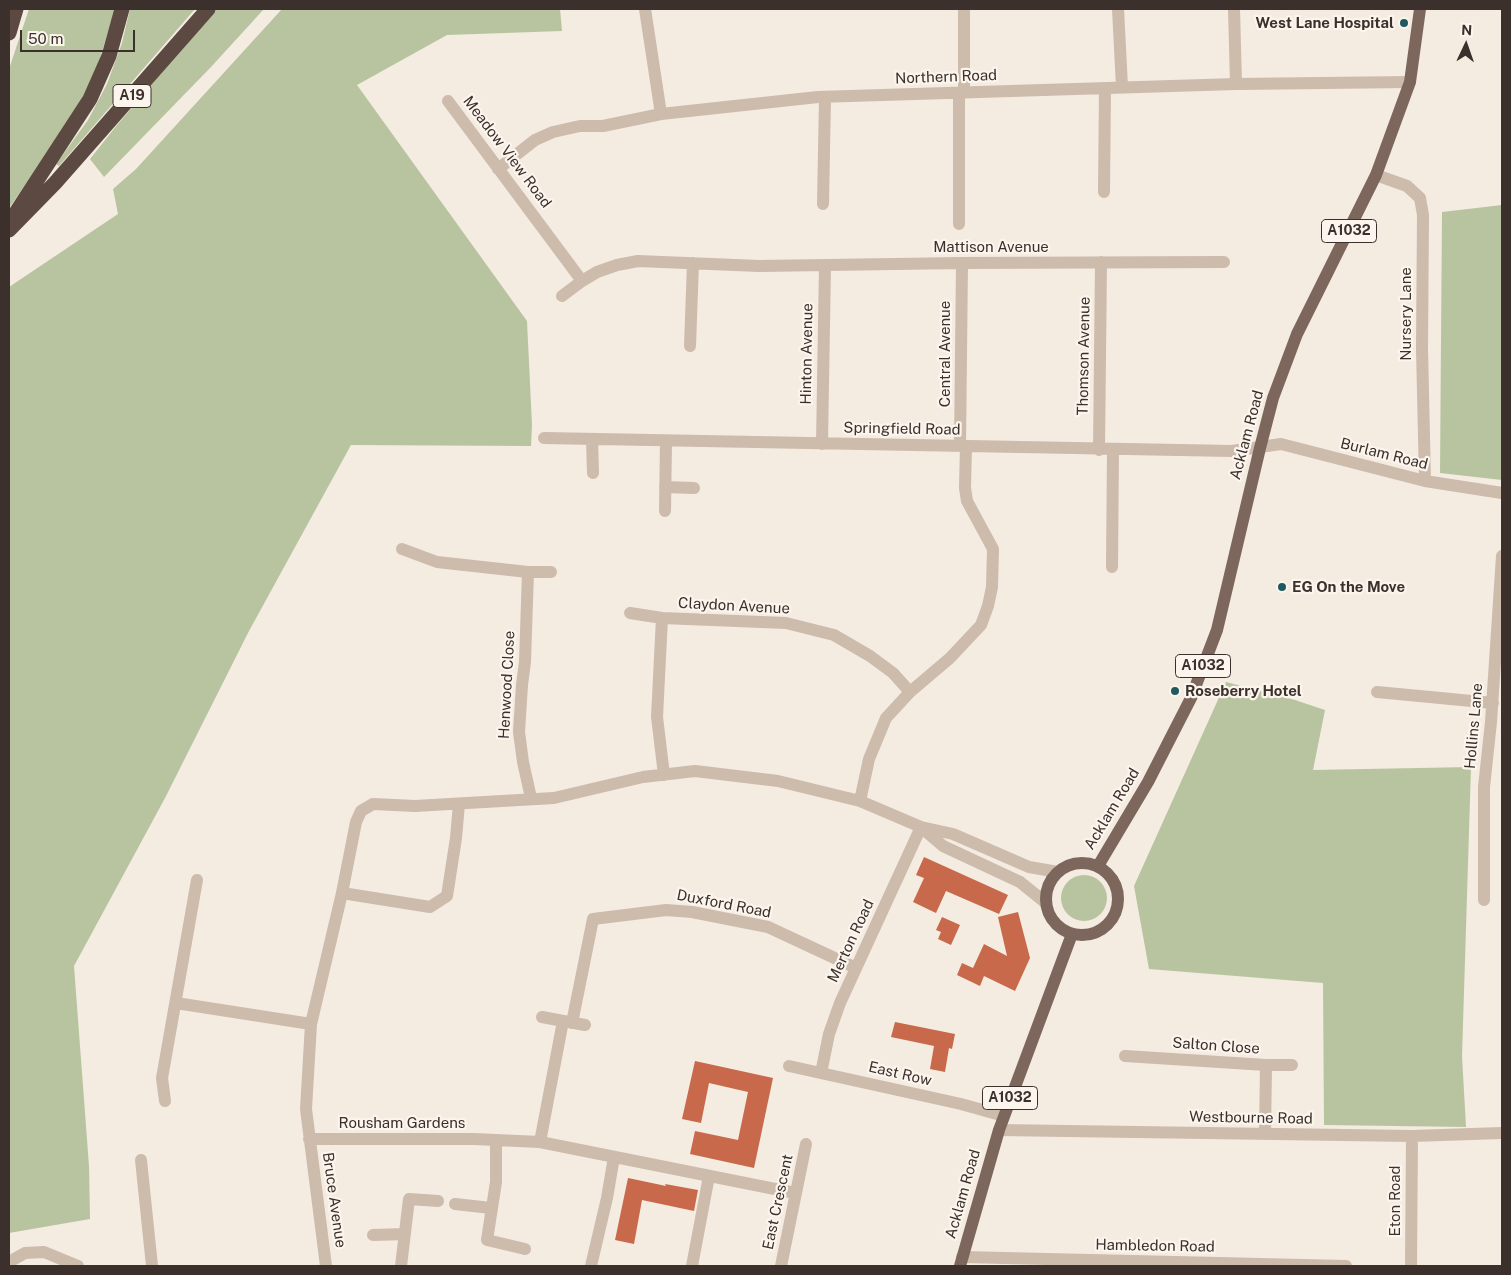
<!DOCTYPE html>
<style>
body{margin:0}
#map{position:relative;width:1511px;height:1275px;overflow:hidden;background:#f4ebe1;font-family:"Public Sans",sans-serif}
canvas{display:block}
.frame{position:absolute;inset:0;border:10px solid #3b302b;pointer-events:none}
.north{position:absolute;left:1441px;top:20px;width:50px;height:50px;-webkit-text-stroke:4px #fbf5ee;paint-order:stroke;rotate:3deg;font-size:14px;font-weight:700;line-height:20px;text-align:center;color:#3b302b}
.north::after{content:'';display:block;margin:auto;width:18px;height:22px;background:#3b302b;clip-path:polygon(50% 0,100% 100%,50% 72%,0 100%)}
.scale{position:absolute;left:20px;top:30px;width:115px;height:22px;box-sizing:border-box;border:2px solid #3b302b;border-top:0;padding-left:6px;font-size:15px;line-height:18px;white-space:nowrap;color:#3b302b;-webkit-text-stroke:4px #fbf5ee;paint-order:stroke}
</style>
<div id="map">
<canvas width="1511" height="1275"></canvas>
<div class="frame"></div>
<div class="north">N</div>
<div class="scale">50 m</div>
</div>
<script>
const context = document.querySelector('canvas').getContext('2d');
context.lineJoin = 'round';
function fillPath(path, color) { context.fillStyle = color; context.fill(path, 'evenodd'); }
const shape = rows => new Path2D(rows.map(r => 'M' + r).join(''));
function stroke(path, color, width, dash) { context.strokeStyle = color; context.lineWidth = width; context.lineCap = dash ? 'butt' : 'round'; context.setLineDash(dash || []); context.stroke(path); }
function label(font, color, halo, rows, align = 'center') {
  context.font = font + ' "Public Sans",sans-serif'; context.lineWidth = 4.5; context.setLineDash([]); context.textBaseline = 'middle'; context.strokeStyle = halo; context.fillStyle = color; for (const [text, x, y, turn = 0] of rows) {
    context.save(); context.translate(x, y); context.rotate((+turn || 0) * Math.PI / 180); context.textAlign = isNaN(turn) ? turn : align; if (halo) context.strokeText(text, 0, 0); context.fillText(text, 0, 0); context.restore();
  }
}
const green = shape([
 [29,9,115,9,93,81,57,140,9,208,9,69],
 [130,9,195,9,59,166,56,164,88,120,107,84,122,43],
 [216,9,264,9,211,67,104,177,90,159,117,125],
 [282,9,560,9,562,31,447,35,357,85,527,321,532,425,531,446,351,445,249,631,165,798,74,966,89,1166,90,1219,9,1233,9,287,118,214,113,189,136,169],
 [1502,205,1502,480,1440,473,1442,212],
 [1226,682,1295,700,1325,710,1313,770,1471,767,1462,1056,1466,1127,1324,1125,1323,983,1149,969,1134,886],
 '1061 898a23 23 0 1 1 46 0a23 23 0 1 1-46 0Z'
]);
const building = shape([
 [924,857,1008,895,999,914,946,891,936,913,913,902,924,878,916,875],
 [1018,912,1030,958,1015,991,984,976,980,986,957,975,962,963,973,968,984,944,1007,956,998,917],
 [942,917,960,925,951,945,938,939,941,932,936,930],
 [895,1022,955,1034,952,1049,949,1048,945,1072,930,1069,934,1046,891,1037],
 [695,1061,773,1078,754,1168,690,1154,695,1131,738,1140,748,1092,709,1083,701,1123,682,1119],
 [628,1178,666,1186,665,1184,698,1190,694,1211,642,1200,634,1244,615,1240]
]);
const minor = shape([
 [645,9,661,114],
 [1118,9,1122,87],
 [1234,9,1236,84],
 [964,93,964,9],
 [448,101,582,281],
 [498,169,535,140,553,132,580,126,603,126,661,114,818,97,1236,84,1410,82],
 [1376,175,1407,186,1420,198,1423,215,1422,348,1425,481],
 [1104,192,1105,88],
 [823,204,825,98],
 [959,224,959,93],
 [562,296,582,281,597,272,617,265,638,261,759,266,962,263,1224,262],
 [690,346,693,263],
 [544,438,1232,451,1281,444,1425,481,1502,493],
 [592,439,593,473],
 [822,444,825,265],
 [960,446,962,263],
 [1099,450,1101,262],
 [665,487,694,488],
 [665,511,666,441],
 [402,549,437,562,528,572,551,572],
 [1112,567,1113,450],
 [528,572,525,662,522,685,519,732,523,762,531,798],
 [630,613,662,618,786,623,834,635,870,656,893,673,910,692],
 [662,618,657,717,664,775],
 [1377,692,1493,703],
 [860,801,869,759,886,718,910,692,950,658,981,625,988,606,992,587,993,549,967,501,965,488,966,446],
 [923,829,943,846,1020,882,1046,903],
 [342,893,430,907,447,896,456,838,459,804],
 [1484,900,1484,787,1491,722,1502,556],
 [176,1003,311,1024],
 [542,1017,585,1025],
 [572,1023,593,919,666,910,692,912,768,927,856,968],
 [1125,1056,1266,1065,1265,1134],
 [1266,1065,1292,1065],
 [789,1066,961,1104,1004,1116],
 [821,1073,829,1034,840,1003,921,827],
 [165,1101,162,1078,197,880],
 [999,1130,1412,1136,1502,1133],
 [309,1139,474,1139,540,1142,795,1193],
 [496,1141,496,1182,487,1240,525,1249],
 [540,1142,563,1021],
 [141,1160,152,1266],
 [455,1204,491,1208],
 [373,1235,405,1234],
 [962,1257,1346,1266],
 [9,1262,25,1253,44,1252,78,1266],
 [326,1266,306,1109,311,1024,342,893,356,822,361,811,373,804,415,806,554,798,643,777,695,771,778,781,860,801,921,827,953,834,1029,867,1058,872],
 [401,1266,409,1199,438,1201],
 [591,1266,607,1198,614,1157],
 [692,1266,709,1176],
 [781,1266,806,1144],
 [1411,1266,1412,1136]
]);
const major = shape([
 '1046 899a36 36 0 1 1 72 0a36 36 0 1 1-72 0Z',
 [1098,866,1148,782,1191,698,1217,630,1260,448,1273,398,1297,334,1376,175,1410,82,1420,9],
 [960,1266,999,1130,1072,934]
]);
const highway = shape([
 [9,33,16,9],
 [15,214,90,99,109,56,122,9],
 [9,230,55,183,208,9]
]);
const markers = [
 [1404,23,5,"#1f5a5e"],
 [1282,587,5,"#1f5a5e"],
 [1175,691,5,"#1f5a5e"]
];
const shields = [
 [132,96,38],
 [1349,231,55],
 [1203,666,55],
 [1010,1098,55]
];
const shieldNames = [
 ["A19",132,96],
 ["A1032",1349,231],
 ["A1032",1203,666],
 ["A1032",1010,1098]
];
const poiNames = [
 ["West Lane Hospital",1394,23,"right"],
 ["EG On the Move",1292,587],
 ["Roseberry Hotel",1185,691]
];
const streetNames = [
 ["Northern Road",946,77,-2],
 ["Meadow View Road",507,152,53],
 ["Mattison Avenue",991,247],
 ["Nursery Lane",1406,314,-90],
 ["Hinton Avenue",807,354,-89],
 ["Central Avenue",945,354,-90],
 ["Thomson Avenue",1084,356,-89],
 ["Springfield Road",902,429,1],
 ["Acklam Road",1247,435,-75],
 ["Burlam Road",1384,454,14],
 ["Claydon Avenue",734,606,3],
 ["Henwood Close",507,685,-87],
 ["Hollins Lane",1474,726,-85],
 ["Acklam Road",1112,809,-59],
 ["Duxford Road",724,904,11],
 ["Merton Road",851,941,-65],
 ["Salton Close",1216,1046,4],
 ["East Row",900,1074,13],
 ["Westbourne Road",1251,1118,1],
 ["Rousham Gardens",402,1123],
 ["Acklam Road",963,1194,-74],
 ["Bruce Avenue",334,1200,82],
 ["Eton Road",1395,1201,-90],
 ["East Crescent",778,1202,-78],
 ["Hambledon Road",1155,1246,1]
];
fillPath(green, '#b8c4a0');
fillPath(building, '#c8694b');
stroke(minor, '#cdbbac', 12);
stroke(major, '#7d675c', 12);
stroke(highway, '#5c4a42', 15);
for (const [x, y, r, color] of markers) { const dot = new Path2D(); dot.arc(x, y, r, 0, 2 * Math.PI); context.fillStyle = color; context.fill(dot); stroke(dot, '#fbf5ee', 2); }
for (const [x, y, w] of shields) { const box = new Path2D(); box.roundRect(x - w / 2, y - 11.5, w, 23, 4); context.fillStyle = '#fbf5ee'; context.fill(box); stroke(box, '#3b302b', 1); }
label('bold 14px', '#3b302b', null, shieldNames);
label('bold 15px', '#3b302b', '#fbf5ee', poiNames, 'left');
label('15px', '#3b302b', '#fbf5ee', streetNames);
</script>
